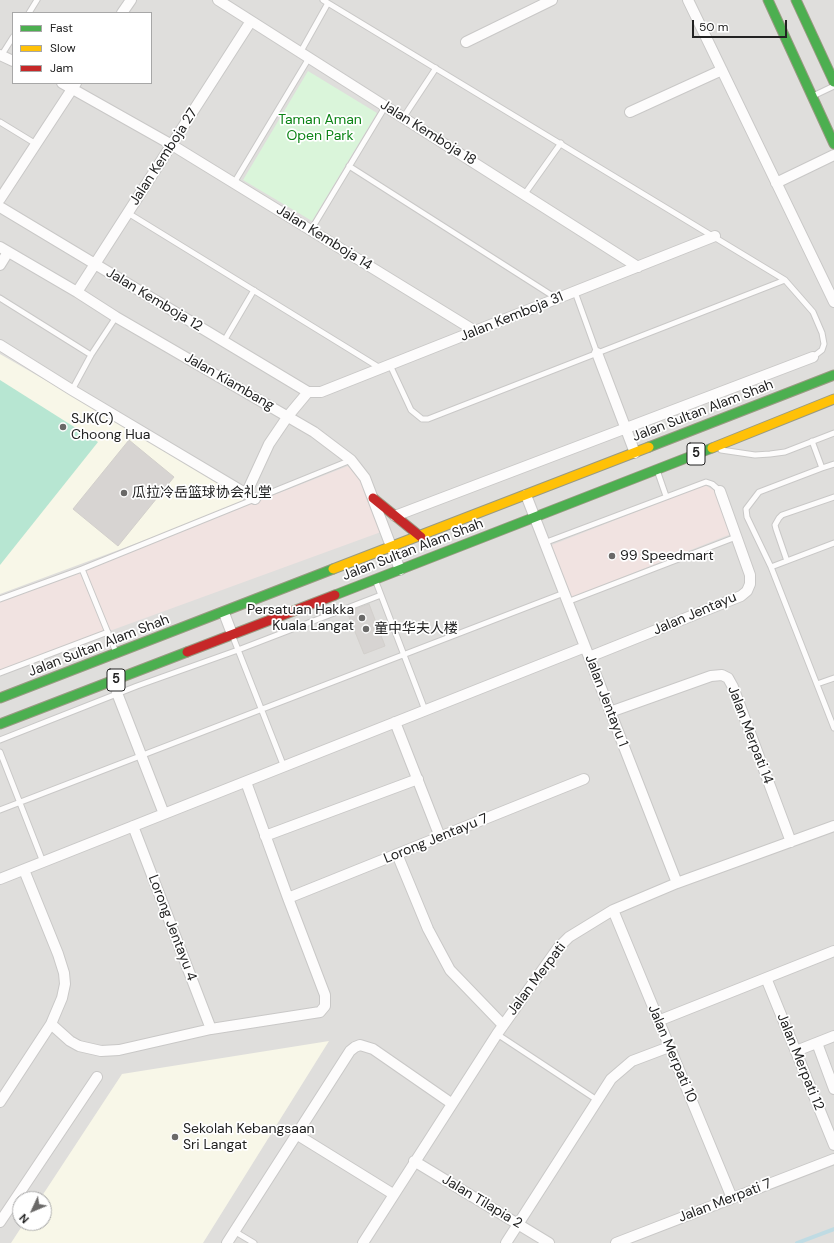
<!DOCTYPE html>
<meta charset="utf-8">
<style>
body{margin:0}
#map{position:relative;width:834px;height:1243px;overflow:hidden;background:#f0eeeb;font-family:"DM Sans",sans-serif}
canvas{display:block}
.legend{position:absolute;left:12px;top:12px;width:140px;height:72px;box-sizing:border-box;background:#fff;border:1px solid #a7a7a7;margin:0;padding:5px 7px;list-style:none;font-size:12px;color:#222}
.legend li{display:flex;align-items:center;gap:8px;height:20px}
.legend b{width:20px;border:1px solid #a7a7a7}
.north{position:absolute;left:12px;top:1191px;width:40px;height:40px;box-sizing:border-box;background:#fff;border:1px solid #a7a7a7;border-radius:50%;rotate:226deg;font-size:11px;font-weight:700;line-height:16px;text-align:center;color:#222}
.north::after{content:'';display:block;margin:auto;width:14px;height:18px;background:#6a6968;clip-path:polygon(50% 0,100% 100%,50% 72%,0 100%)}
.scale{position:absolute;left:692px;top:20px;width:95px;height:18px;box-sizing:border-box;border:2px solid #222;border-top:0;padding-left:5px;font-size:12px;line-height:14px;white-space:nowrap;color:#222;-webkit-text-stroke:3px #fff;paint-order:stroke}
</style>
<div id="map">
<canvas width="834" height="1243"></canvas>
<ul class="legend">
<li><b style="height:5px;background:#4caf50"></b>Fast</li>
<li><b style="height:5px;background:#ffc107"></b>Slow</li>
<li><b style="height:5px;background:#c62828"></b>Jam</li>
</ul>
<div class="north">N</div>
<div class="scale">50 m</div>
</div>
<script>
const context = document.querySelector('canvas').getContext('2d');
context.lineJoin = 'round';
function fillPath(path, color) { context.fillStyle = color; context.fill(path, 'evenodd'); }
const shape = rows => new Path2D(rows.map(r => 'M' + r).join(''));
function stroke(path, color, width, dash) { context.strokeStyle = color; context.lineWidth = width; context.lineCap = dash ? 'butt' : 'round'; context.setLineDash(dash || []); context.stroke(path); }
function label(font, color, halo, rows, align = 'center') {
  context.font = font + ' "DM Sans","Noto Sans SC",sans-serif'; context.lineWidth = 3.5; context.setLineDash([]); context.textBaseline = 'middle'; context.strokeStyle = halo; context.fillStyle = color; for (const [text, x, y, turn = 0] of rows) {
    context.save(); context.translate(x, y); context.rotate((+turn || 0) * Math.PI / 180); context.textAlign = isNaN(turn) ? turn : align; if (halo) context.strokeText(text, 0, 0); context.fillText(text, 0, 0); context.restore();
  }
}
const residential = shape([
 [0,0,834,0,834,1243,0,1243],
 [13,13,151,13,151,83,13,83],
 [20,1199,44,1199,44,1223,20,1223]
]);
const commercial = shape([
 [348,466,361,481,381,532,0,671,0,602],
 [705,485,715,491,731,534,570,598,549,546]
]);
const education = shape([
 [0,354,253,500,0,594],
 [329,1041,203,1243,11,1243,24,1223,44,1223,44,1199,40,1199,122,1074]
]);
const park = shape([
 [308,71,377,113,312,221,243,180]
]);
const pitch = shape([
 [0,380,98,442,0,565]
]);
const stream = shape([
 [797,1243,834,1229]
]);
const building = shape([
 [129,440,174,477,118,546,73,509,129,440],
 [369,604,385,646,364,654,347,612,369,604]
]);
const lane = shape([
 [323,0,785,280,813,312,822,333,824,344,822,350,813,357],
 [29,13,37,0],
 [300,53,328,3],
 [1,56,13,37],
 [813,96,834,86],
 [403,118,436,68],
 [0,122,36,144],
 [349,166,556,298],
 [234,183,309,58],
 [524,195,561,143],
 [128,213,380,368],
 [311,230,385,107],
 [575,292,597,353],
 [0,298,91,355,116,317],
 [224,341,254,290],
 [390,365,411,410,422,419,428,419,785,280],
 [72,390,91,355],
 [812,441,822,468,759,492,746,509,747,517,771,567,834,728],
 [721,450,755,455,770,454,785,452,834,433],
 [822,468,834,464],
 [658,473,666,496],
 [544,543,706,482,712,484,720,491],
 [787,561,776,529,775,525,779,518,782,515,834,497],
 [771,567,834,543],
 [82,569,115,650],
 [376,582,425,710],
 [0,599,82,569,351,460],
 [567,602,736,537],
 [233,637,284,767],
 [0,673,108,632],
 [817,684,834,678],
 [0,740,137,686,238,650,381,595],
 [0,752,43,862],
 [0,810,564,593],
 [497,1034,597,1100],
 [234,1231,254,1243]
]);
const street = shape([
 [218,0,638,267],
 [688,0,834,302],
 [122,13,131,0],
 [466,42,552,0],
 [0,55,13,61],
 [62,83,172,145,475,331],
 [630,112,722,70],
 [776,183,834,155],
 [0,199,76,83],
 [0,207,308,392],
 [0,247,77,292,116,317,314,432,351,460,365,478,400,570],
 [0,265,8,252],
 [77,292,251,21],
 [0,345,72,390,255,499],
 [597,353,635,453],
 [308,392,321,392,715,236],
 [246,494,269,444,288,416,308,392],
 [526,495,677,883],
 [395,516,813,357],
 [224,613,232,634],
 [589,657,741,596,747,591,750,584,750,575,720,491],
 [117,693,164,814],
 [610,712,711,676,722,675,728,678,733,687,791,842],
 [395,722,440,837],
 [133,826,211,1029],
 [265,836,418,779],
 [397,854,428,929,450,970,503,1025],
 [0,879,585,647],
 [288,898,584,779],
 [613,910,732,1198],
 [766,978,834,1145],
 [658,1021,834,951],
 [51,1024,70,1041,79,1046,101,1051,119,1050,211,1029,320,1012,325,1006,325,995,288,898,246,782],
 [817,1043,834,1089],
 [796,1051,834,1036],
 [0,1102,51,1024,62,998,65,984,64,973,58,954,24,870],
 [296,1134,393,1194],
 [414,1161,549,1243],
 [0,1222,97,1077],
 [227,1243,350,1051,355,1047,360,1045,373,1049,451,1103],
 [363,1243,497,1034,558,948,569,937,613,910,677,883,834,826],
 [506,1243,611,1079,632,1061,669,1047],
 [616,1243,834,1159]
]);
const fast = shape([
 [768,0,834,144],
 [796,0,834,82],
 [649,447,834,375],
 [335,595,712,448],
 [0,698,333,569],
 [0,724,187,652]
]);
const slow = shape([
 [712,448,834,399],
 [333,569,649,447]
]);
const jam = shape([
 [373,498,421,537],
 [187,652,335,595]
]);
const markers = [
 [63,427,4,"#6a6968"],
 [124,493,4,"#6a6968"],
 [612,556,4,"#6a6968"],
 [362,618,4,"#6a6968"],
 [366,629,4,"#6a6968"],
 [175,1137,4,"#6a6968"]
];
const shields = [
 [696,454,18],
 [116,680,18]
];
const shieldNames = [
 ["5",696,454],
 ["5",116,680]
];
const parkNames = [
 ["Taman Aman",320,120],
 ["Open Park",320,136]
];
const streetNames = [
 ["Jalan Kemboja 18",428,133,32],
 ["Jalan Kemboja 27",164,157,-57],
 ["Jalan Kemboja 14",324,238,32],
 ["Jalan Kemboja 12",154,300,31],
 ["Jalan Kemboja 31",512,317,-22],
 ["Jalan Kiambang",229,382,30],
 ["Jalan Sultan Alam Shah",703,411,-21],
 ["Jalan Sultan Alam Shah",413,550,-21],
 ["Jalan Jentayu",695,614,-23],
 ["Jalan Sultan Alam Shah",99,646,-21],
 ["Jalan Jentayu 1",606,701,69],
 ["Jalan Merpati 14",750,735,69],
 ["Lorong Jentayu 7",436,839,-22],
 ["Lorong Jentayu 4",172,928,69],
 ["Jalan Merpati",537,979,-53],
 ["Jalan Merpati 10",672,1054,67],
 ["Jalan Merpati 12",800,1062,68],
 ["Jalan Merpati 7",725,1201,-21],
 ["Jalan Tilapia 2",482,1202,31]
];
const poiNames = [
 ["SJK(C)",71,419],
 ["Choong Hua",71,435],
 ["瓜拉冷岳篮球协会礼堂",132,493],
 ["99 Speedmart",620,556],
 ["Persatuan Hakka",354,610,"right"],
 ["Kuala Langat",354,626,"right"],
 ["童中华夫人楼",374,629],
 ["Sekolah Kebangsaan",183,1129],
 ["Sri Langat",183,1145]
];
fillPath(residential, '#dfdedc');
fillPath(commercial, '#f1e3e1');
fillPath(education, '#f8f7e8');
fillPath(park, '#daf5da');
fillPath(pitch, '#b7e6d2');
stroke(stream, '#bfdbe3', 4);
fillPath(building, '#d7d4d2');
stroke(building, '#d3d0cc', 1);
stroke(lane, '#c9c8c7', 7);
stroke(street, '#c9c8c7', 12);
stroke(fast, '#999a82', 11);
stroke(slow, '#999a82', 11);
stroke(jam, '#999a82', 11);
stroke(lane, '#fdfcfc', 5);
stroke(street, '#fdfcfc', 10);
stroke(fast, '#4caf50', 9);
stroke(slow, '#ffc107', 9);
stroke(jam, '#c62828', 9);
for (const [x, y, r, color] of markers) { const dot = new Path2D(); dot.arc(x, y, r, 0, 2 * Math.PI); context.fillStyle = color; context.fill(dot); stroke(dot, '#fff', 1.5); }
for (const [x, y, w] of shields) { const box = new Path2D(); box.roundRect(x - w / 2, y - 11, w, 22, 3); context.fillStyle = '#fff'; context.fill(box); stroke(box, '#222', 1); }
label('bold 13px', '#222', null, shieldNames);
label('14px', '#0c8416', '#fff', parkNames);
label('14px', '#222', '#fff', streetNames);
label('14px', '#222', '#fff', poiNames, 'left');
</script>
